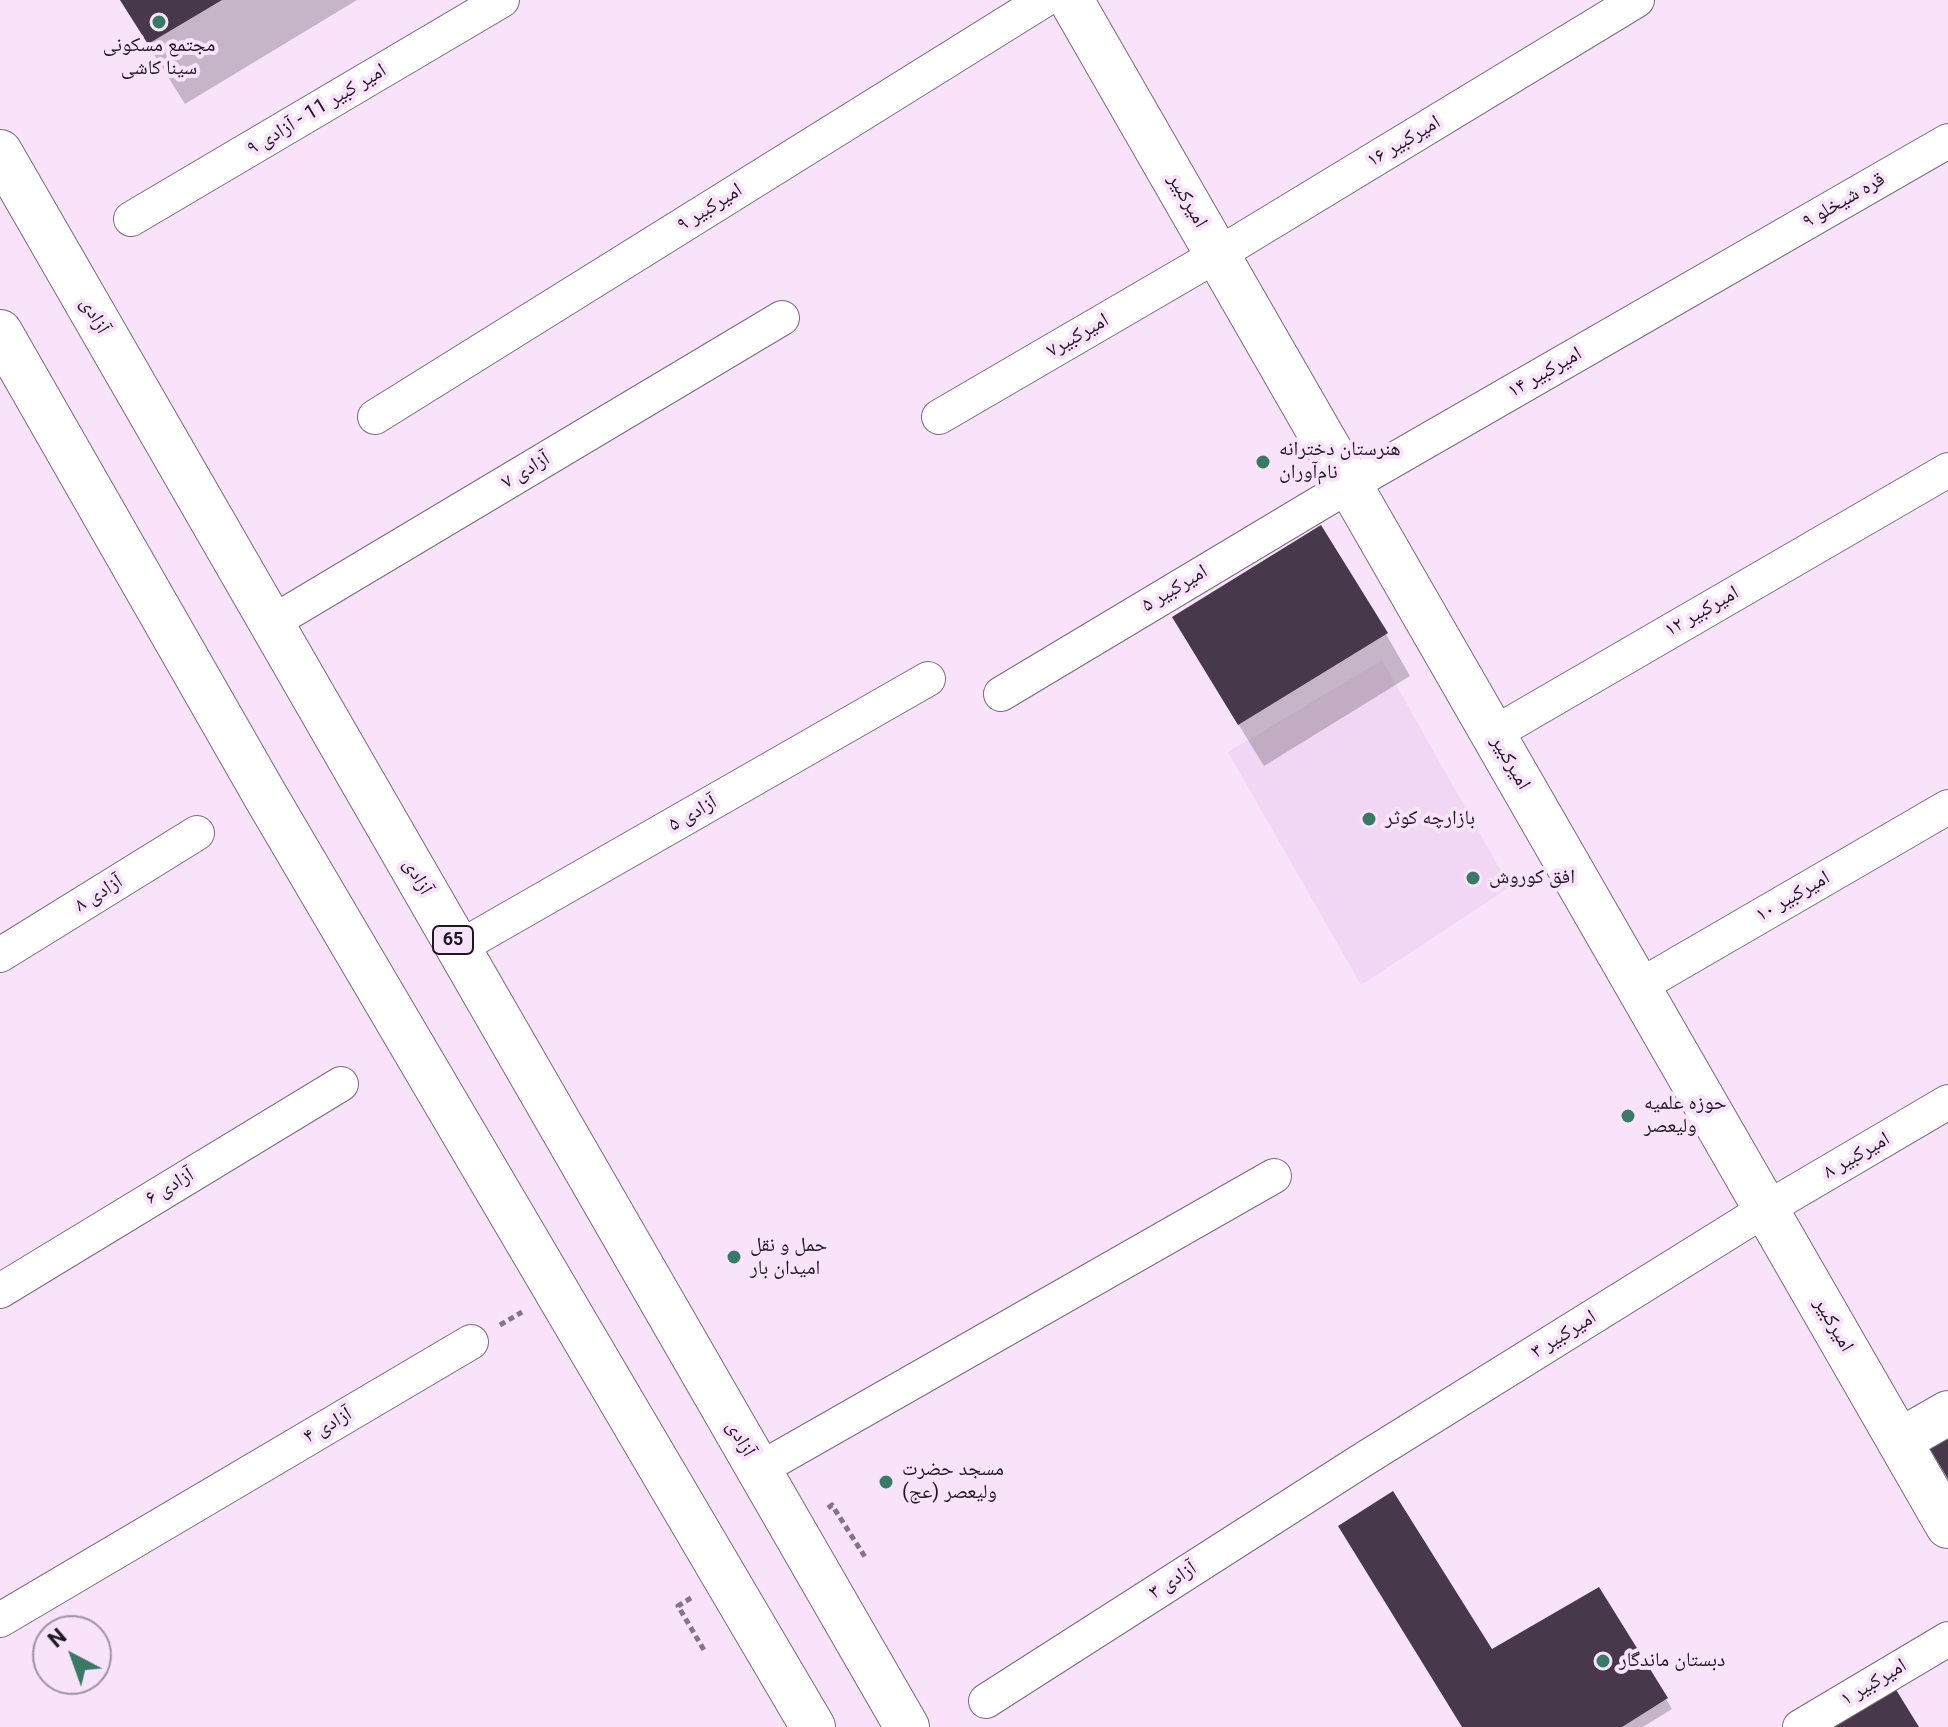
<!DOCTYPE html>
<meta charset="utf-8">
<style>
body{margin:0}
#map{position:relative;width:1948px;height:1727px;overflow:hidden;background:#f8e3fb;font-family:Roboto,sans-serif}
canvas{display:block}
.north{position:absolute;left:32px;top:1615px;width:80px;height:80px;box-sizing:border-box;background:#f8e3fb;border:2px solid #a192a3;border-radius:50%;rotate:319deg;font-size:22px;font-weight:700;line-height:32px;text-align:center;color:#1f1820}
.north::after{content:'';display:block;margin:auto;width:28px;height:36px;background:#397966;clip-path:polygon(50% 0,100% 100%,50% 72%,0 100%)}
</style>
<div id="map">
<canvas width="1948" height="1727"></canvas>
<div class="north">N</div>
</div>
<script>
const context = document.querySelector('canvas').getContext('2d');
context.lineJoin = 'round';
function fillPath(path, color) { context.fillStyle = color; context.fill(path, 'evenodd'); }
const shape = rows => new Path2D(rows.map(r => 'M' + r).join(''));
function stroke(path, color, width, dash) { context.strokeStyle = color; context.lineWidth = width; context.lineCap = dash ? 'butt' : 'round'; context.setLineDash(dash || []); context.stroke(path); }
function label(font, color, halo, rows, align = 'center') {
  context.font = font + ' Roboto,"Noto Naskh Arabic",sans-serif'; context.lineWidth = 8; context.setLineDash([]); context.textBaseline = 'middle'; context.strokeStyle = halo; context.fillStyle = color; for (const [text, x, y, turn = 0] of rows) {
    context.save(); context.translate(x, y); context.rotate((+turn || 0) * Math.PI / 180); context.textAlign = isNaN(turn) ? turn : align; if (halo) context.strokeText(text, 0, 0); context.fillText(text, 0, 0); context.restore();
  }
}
const built = shape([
 [1382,660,1510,887,1361,985,1228,752]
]);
const shadow = shape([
 [120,0,357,0,185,104],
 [1386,634,1410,676,1264,766,1199,660],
 [1599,1590,1672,1709,1643,1727,1464,1727,1492,1654]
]);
const building = shape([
 [120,0,222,0,148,44],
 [1321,525,1388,633,1238,725,1172,617],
 [1948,1431,1948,1479,1927,1444],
 [1393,1491,1492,1649,1599,1587,1668,1698,1622,1727,1462,1727,1338,1526],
 [1895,1688,1919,1727,1834,1727]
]);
const path = shape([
 [500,1325,522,1312],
 [828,1508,832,1505,865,1557],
 [691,1598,678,1606,704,1650]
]);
const street = shape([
 [131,219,502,0],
 [375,417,1044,0],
 [939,417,1217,255,1637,0],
 [271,623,782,318],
 [1001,694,1350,485,1948,141],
 [1493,734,1948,470],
 [458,948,928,679],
 [0,955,197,833],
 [1638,987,1948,807],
 [0,1291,341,1084],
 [758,1470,1274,1176],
 [0,1620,471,1342],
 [986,1701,1361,1461,1766,1209,1948,1102],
 [1800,1727,1948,1639]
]);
const secondary = shape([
 [1071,0,1948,1526],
 [1899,1441,1948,1413]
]);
const primary = shape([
 [0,152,907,1727],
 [0,332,266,797,813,1727]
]);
const markers = [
 [159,22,8,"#397966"],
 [1263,462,8,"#397966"],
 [1369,819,8,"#397966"],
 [1473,878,8,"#397966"],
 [1628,1116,8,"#397966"],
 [734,1257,8,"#397966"],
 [886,1482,8,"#397966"],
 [1603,1661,8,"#397966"]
];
const shields = [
 [453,940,40]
];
const shieldNames = [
 ["65",453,940]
];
const poiNames = [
 ["مجتمع مسکونی",159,46,"center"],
 ["سینا کاشی",159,69,"center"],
 ["هنرستان دخترانه",1279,450],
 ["نام‌آوران",1279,473],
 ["بازارچه کوثر",1385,819],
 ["افق کوروش",1489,878],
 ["حوزه علمیه",1644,1104],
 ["ولیعصر",1644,1127],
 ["حمل و نقل",750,1246],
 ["امیدان بار",750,1269],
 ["مسجد حضرت",902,1470],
 ["ولیعصر (عج)",902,1493],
 ["دبستان ماندگار",1619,1661]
];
const streetNames = [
 ["امیر کبیر 11 - آزادی ۹",317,110,-31],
 ["امیرکبیر ۱۶",1404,142,-31],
 ["امیرکبیر",1187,201,60],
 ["قره شیخلو ۹",1844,201,-30],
 ["امیرکبیر ۹",710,208,-32],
 ["آزادی",94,316,60],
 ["امیرکبیر۷",1078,336,-30],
 ["امیرکبیر ۱۴",1545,373,-30],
 ["آزادی ۷",526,471,-31],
 ["امیرکبیر ۵",1175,589,-31],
 ["امیرکبیر ۱۲",1702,612,-30],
 ["امیرکبیر",1510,763,60],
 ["آزادی ۵",693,814,-30],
 ["آزادی",417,877,60],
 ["۸ آزادی",99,894,-32],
 ["امیرکبیر ۱۰",1793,897,-30],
 ["امیرکبیر ۸",1857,1156,-30],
 ["۶ آزادی",170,1187,-31],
 ["امیرکبیر",1833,1325,60],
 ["امیرکبیر ۳",1564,1335,-32],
 ["۴ آزادی",328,1426,-30],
 ["آزادی",740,1439,60],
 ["آزادی ۳",1173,1581,-33],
 ["امیرکبیر ۱",1874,1683,-31]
];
fillPath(built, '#f2d7f5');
fillPath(shadow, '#0003');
fillPath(building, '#48384b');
stroke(street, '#7b697e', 36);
stroke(secondary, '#7b697e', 46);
stroke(primary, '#7b697e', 46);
stroke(path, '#837585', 5, [6, 4]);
stroke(street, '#fff', 34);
stroke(secondary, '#fff', 44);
stroke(primary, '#fff', 44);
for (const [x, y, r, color] of markers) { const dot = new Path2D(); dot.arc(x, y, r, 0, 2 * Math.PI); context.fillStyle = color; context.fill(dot); stroke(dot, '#f8e3fb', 3); }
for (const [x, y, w] of shields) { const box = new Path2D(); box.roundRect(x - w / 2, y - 14, w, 28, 6); context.fillStyle = '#f8e3fb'; context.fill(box); stroke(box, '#1f1820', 2); }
label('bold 18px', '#1f1820', null, shieldNames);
label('20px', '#1f1820', '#f8e3fb', poiNames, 'left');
label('20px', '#1f1820', '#f8e3fb', streetNames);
</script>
